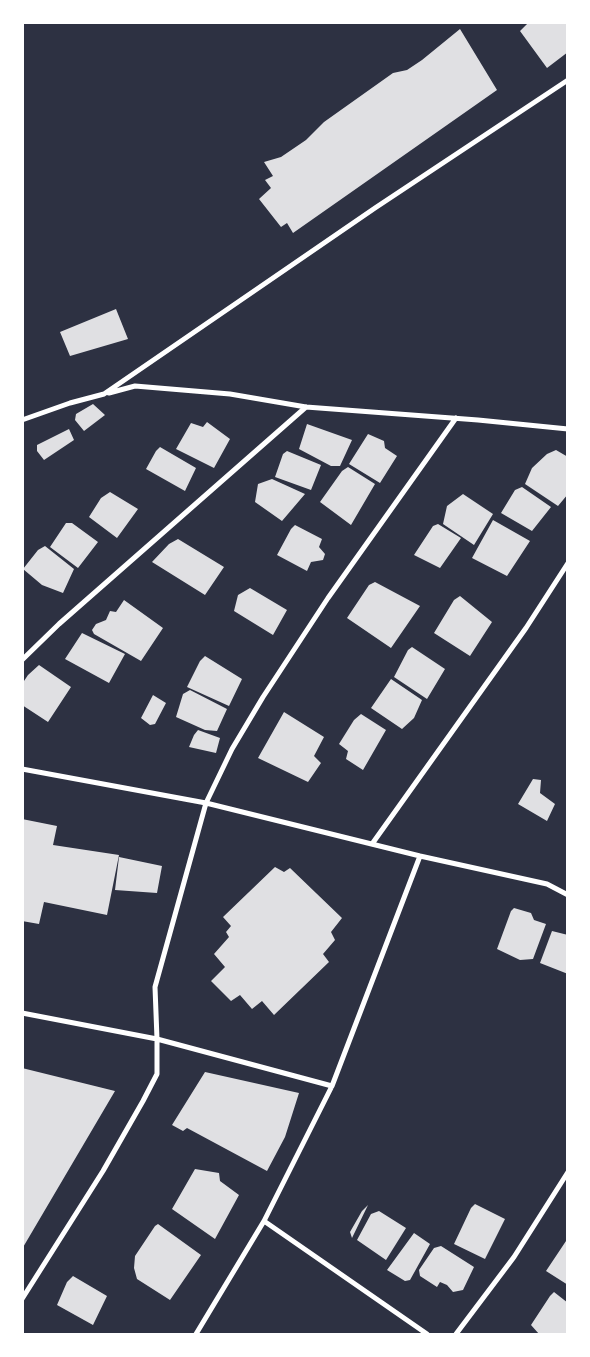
<!DOCTYPE html>
<style>
body{margin:0}
#map{position:relative;width:590px;height:1357px;overflow:hidden;background:#2d3142;font-family:Helvetica,sans-serif}
canvas{display:block}
.frame{position:absolute;inset:0;border:24px solid #fff;pointer-events:none}
</style>
<div id="map">
<canvas width="590" height="1357"></canvas>
<div class="frame"></div>
</div>
<script>
const context = document.querySelector('canvas').getContext('2d');
context.lineJoin = 'round';
function fillPath(path, color) { context.fillStyle = color; context.fill(path, 'evenodd'); }
const shape = rows => new Path2D(rows.map(r => 'M' + r).join(''));
function stroke(path, color, width, dash) { context.strokeStyle = color; context.lineWidth = width; context.lineCap = dash ? 'butt' : 'round'; context.setLineDash(dash || []); context.stroke(path); }
const building = shape([
 [529,22,568,22,568,52,547,68,520,31],
 [460,29,497,90,293,233,287,223,281,227,259,199,271,188,265,180,273,176,264,162,281,157,306,140,324,122,393,73,407,70,422,60],
 [116,309,128,339,70,356,60,332],
 [93,404,105,415,84,431,75,420,76,414],
 [207,422,230,439,214,468,176,449,191,423,203,427],
 [307,424,352,440,340,466,331,466,299,449],
 [69,429,74,440,44,460,37,451,37,445],
 [368,434,384,441,385,448,397,456,380,483,349,464],
 [160,447,196,468,185,491,146,469,156,451],
 [556,450,568,457,568,494,558,506,525,484,532,468,547,454],
 [287,451,321,465,311,490,275,477,283,454],
 [348,467,375,484,351,525,320,502,342,471],
 [272,479,305,494,282,521,255,502,258,484],
 [522,487,551,507,532,531,501,513,515,490],
 [110,492,138,509,117,538,89,517,101,498],
 [463,494,493,514,474,545,443,524,447,506],
 [493,520,530,541,507,576,472,558],
 [66,523,72,523,98,542,78,568,50,547],
 [438,524,461,538,440,568,414,555,433,526],
 [295,525,322,539,319,547,325,554,323,560,311,562,307,571,277,555,291,529],
 [178,539,224,567,205,595,152,562,169,544],
 [45,546,74,569,63,593,42,585,23,569,38,550],
 [375,582,420,606,391,648,347,618,369,585],
 [250,588,287,610,273,635,234,611,238,595],
 [460,596,492,622,470,656,434,633,454,600],
 [124,600,163,628,141,661,94,634,92,630,96,624,106,620,110,611,116,612],
 [82,633,125,654,109,683,65,659],
 [412,647,445,669,427,699,394,677,408,650],
 [205,656,242,679,229,706,187,687,200,661],
 [39,665,71,687,48,722,22,705,22,684,28,675],
 [391,679,422,700,414,718,402,729,371,708],
 [190,690,227,709,217,731,205,730,176,717,183,694],
 [153,695,166,703,155,724,150,725,141,718],
 [284,712,324,737,314,756,321,763,308,782,258,758],
 [361,714,386,730,363,770,346,759,348,751,339,744,354,720],
 [198,730,220,738,216,753,189,747,194,735],
 [533,779,541,780,540,793,555,804,547,821,518,804],
 [22,819,57,826,53,845,119,855,107,915,44,902,39,924,22,921],
 [119,857,162,866,157,893,115,890],
 [275,867,284,872,290,868,342,918,331,932,335,940,323,954,329,962,274,1015,262,1001,252,1009,240,995,231,1001,211,981,225,967,214,954,229,937,226,932,231,926,223,917],
 [514,908,531,913,534,920,546,924,533,959,520,960,497,949,511,911],
 [552,931,568,935,568,974,540,963],
 [22,1068,115,1091,22,1249],
 [205,1072,299,1093,285,1137,267,1171,187,1128,183,1131,172,1125],
 [195,1169,219,1173,220,1181,239,1195,215,1239,172,1209],
 [475,1204,505,1219,485,1259,454,1244,471,1208],
 [368,1205,352,1238,350,1232,362,1211],
 [379,1211,406,1228,386,1260,357,1240,371,1214],
 [158,1224,201,1255,170,1300,137,1279,134,1268,135,1256,155,1226],
 [414,1233,430,1244,410,1280,405,1281,387,1270],
 [568,1238,568,1285,546,1271],
 [441,1246,474,1267,463,1290,453,1292,447,1285,440,1282,437,1287,420,1276,419,1270,434,1248],
 [73,1276,107,1296,93,1325,57,1305,67,1282],
 [554,1292,568,1303,568,1334,539,1334,531,1325,550,1296]
]);
const minor = shape([
 [109,393,135,386,230,394,306,407,478,420,568,429],
 [22,420,70,403,104,394,375,208,568,80],
 [22,660,59,624,306,407],
 [22,769,206,803,420,856,547,884,568,895],
 [372,844,526,628,568,563],
 [22,1013,157,1039,332,1086],
 [264,1221,427,1334],
 [22,1299,103,1171,143,1101,157,1074,157,1039,155,987,206,803,232,749,263,697,328,598,456,418],
 [196,1334,264,1221,332,1086,420,856],
 [456,1334,514,1257,568,1172]
]);
fillPath(building, '#e0e0e3');
stroke(minor, '#fff', 5);
</script>
